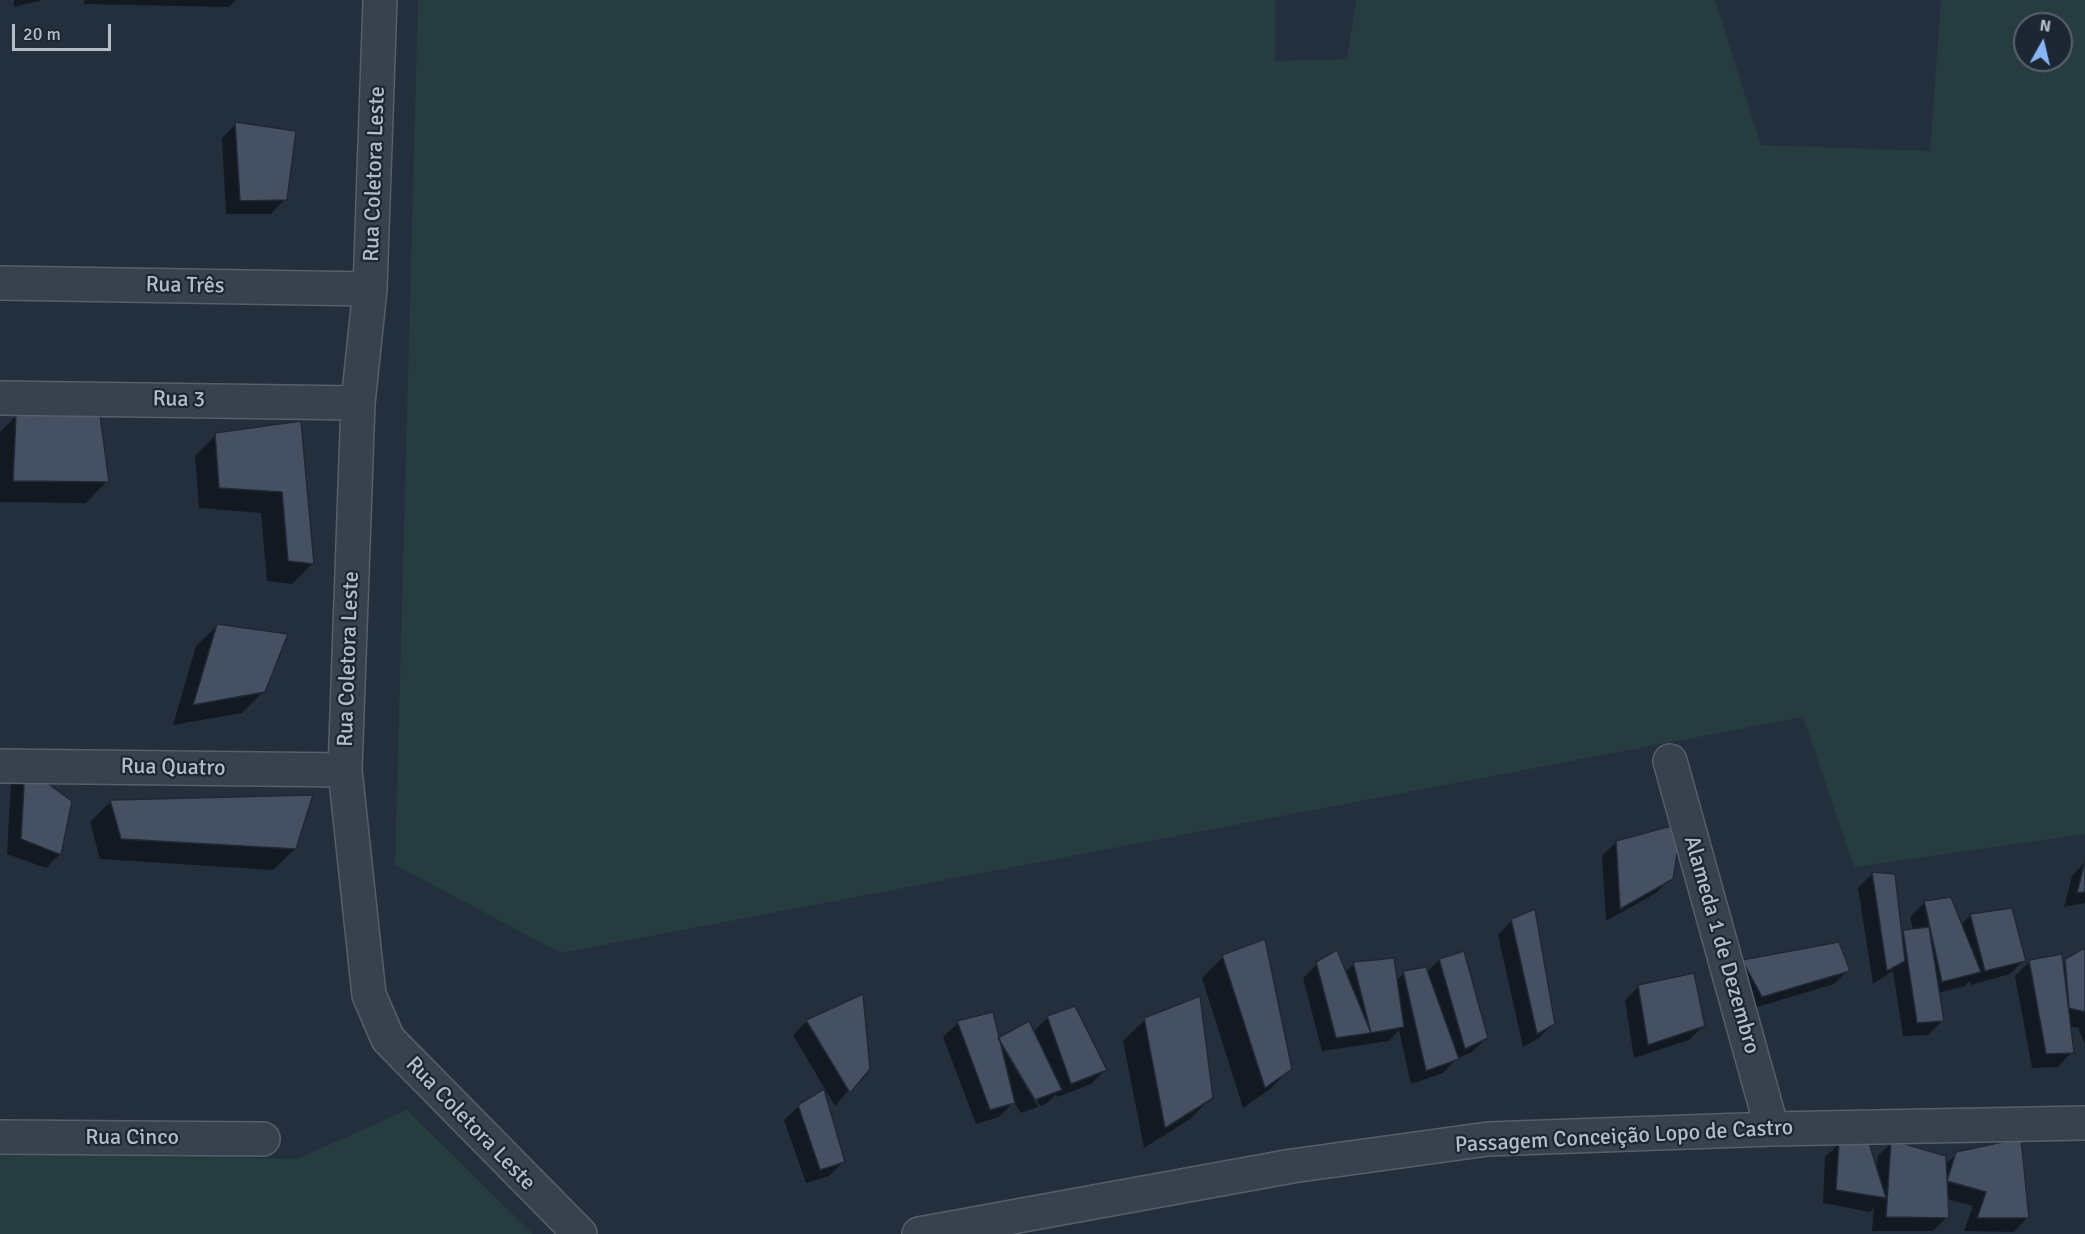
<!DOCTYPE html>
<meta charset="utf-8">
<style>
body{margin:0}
#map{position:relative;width:2085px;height:1234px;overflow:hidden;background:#242f3e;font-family:Signika,sans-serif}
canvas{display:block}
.north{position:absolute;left:2013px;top:12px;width:60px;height:60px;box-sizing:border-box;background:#1d2633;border:2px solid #59626f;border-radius:50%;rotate:8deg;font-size:16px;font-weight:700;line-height:24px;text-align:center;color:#b4bcc9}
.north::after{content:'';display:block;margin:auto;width:21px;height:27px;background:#8ab4f8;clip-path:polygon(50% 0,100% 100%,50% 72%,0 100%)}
.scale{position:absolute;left:12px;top:24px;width:99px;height:27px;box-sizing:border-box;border:3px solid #b4bcc9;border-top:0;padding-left:8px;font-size:18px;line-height:21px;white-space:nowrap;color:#b4bcc9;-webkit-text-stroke:4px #1d2633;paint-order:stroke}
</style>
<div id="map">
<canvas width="2085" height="1234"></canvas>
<div class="north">N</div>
<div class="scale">20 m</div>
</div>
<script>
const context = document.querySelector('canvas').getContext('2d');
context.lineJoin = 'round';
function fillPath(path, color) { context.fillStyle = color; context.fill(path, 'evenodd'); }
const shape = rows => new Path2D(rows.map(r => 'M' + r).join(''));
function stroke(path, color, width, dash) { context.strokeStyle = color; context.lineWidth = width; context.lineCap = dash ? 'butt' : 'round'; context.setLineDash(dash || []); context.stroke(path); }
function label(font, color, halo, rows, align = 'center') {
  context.font = font + ' Signika,sans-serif'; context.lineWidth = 4.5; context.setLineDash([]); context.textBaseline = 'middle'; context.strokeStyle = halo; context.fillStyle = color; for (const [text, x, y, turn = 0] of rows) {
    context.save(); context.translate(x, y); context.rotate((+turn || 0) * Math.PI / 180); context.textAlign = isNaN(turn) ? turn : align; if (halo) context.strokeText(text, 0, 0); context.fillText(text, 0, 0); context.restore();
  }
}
const green = shape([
 [418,0,1275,0,1275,61,1347,59,1356,0,1715,0,1761,145,1930,151,1941,0,2085,0,2085,834,1854,867,1803,717,561,953,395,865],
 [2025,24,2061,24,2061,60,2025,60],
 [407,1110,533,1234,0,1234,0,1152,297,1159]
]);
const shadow = shape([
 [14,0,43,0,14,7],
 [85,0,236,0,229,7,83,4],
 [236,124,285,199,271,214,226,214,222,138],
 [17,415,107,481,86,503,0,502,0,432],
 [300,422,313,563,292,584,267,581,261,513,199,508,195,456,216,435],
 [218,625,264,691,242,713,173,725,196,646],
 [25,769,60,854,46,868,7,854,11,782],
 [111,801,295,849,273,870,100,859,90,822],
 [1616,842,1671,878,1656,893,1606,921,1602,856],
 [2085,862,2085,903,2064,907,2072,876],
 [1872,874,1900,935,1904,931,1913,930,1910,917,1925,902,1960,925,1971,915,2024,960,2010,974,1971,985,1970,981,1965,986,1938,993,1943,1020,1928,1035,1903,1036,1893,971,1873,984,1858,888],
 [1512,920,1553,1023,1539,1038,1523,1047,1498,935],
 [2085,950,2085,1044,2078,1028,2069,1026,2072,1052,2058,1067,2032,1068,2015,976,2030,961,2062,965],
 [1223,957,1291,1068,1269,1090,1243,1108,1202,978],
 [1439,960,1486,1038,1472,1052,1456,1059,1443,1073,1411,1084,1399,1030,1389,1041,1322,1051,1303,978,1317,964,1345,972,1354,964,1396,981,1404,973,1426,973],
 [1743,961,1848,970,1834,984,1747,1010,1729,975],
 [1639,986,1704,1025,1689,1040,1634,1058,1625,1000],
 [1048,1017,1105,1070,1091,1084,1057,1097,1056,1094,1046,1104,1040,1106,1002,1041,999,1041,1038,1107,1021,1113,1014,1102,999,1117,976,1124,943,1037,958,1023,998,1040,1033,1032],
 [1145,1020,1212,1097,1190,1119,1144,1148,1123,1041],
 [807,1021,868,1068,835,1106,793,1035],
 [799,1106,843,1162,829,1176,806,1183,784,1120],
 [1892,1142,1945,1165,1957,1154,2028,1217,2014,1232,1964,1231,1973,1206,1947,1199,1947,1217,1933,1231,1872,1231,1874,1208,1870,1212,1823,1203,1825,1157,1840,1143,1876,1172,1878,1156]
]);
const building = shape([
 [235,122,296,131,287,200,240,201,235,122],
 [16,414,100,415,109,482,13,481,16,414],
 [301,421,314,564,288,561,282,492,219,488,215,433,301,421],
 [217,624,288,634,265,692,193,705,217,624],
 [25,767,72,801,61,855,21,839,25,767],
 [313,795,296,849,121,839,110,800,313,795],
 [1682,823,1673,879,1620,909,1616,841,1682,823],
 [2085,861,2085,892,2077,893,2085,861],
 [1872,872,1895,874,1905,961,1887,971,1872,872],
 [1951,897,1981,972,1942,982,1924,901,1951,897],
 [2012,908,2026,961,1985,971,1970,914,2012,908],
 [1535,909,1555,1024,1537,1034,1511,919,1535,909],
 [1929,927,1944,1021,1917,1023,1903,930,1929,927],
 [1265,939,1292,1069,1265,1088,1222,955,1265,939],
 [1839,942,1850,971,1762,997,1742,960,1839,942],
 [2085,948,2085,1012,2069,1008,2065,959,2085,948],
 [1337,950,1371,1033,1336,1038,1316,962,1337,950],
 [1464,951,1488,1038,1465,1049,1439,959,1464,951],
 [2062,954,2074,1053,2046,1054,2029,960,2062,954],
 [1394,958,1404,1027,1371,1033,1353,962,1394,958],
 [1426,967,1459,1059,1426,1071,1403,971,1426,967],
 [1694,973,1705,1026,1648,1045,1638,985,1694,973],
 [863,994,870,1069,850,1093,806,1020,863,994],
 [1200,996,1213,1098,1165,1128,1144,1018,1200,996],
 [1075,1006,1107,1070,1071,1084,1047,1016,1075,1006],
 [993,1012,1015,1103,990,1110,957,1021,993,1012],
 [1029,1021,1062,1090,1035,1100,998,1038,1029,1021],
 [824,1089,845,1162,820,1170,798,1105,824,1089],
 [1867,1136,1886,1198,1836,1190,1839,1141,1867,1136],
 [2021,1138,2029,1218,1977,1218,1986,1192,1947,1181,1956,1152,2021,1138],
 [1891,1140,1946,1156,1949,1218,1886,1217,1891,1140]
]);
const street = shape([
 [380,0,370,289,358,403,345,770,369,995,388,1039,580,1234],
 [0,283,370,289],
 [0,398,358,403],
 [1670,761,1772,1129],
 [0,766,345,770],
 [0,1137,263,1139],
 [919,1234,1292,1166,1488,1139,1772,1129,2085,1123]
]);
const streetNames = [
 ["Rua Coletora Leste",375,174,-88],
 ["Rua Três",185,286,1],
 ["Rua 3",179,400,1],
 ["Rua Coletora Leste",349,659,-88],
 ["Rua Quatro",173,768,1],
 ["Alameda 1 de Dezembro",1721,945,74],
 ["Rua Coletora Leste",470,1124,46],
 ["Passagem Conceição Lopo de Castro",1624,1137,-3],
 ["Rua Cinco",132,1138]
];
fillPath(green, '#263c3f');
fillPath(shadow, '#0007');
fillPath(building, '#455162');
stroke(building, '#1f2835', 1.5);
stroke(street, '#565f6c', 36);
stroke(street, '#38414e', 33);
label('22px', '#b4bcc9', '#1d2633', streetNames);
</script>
